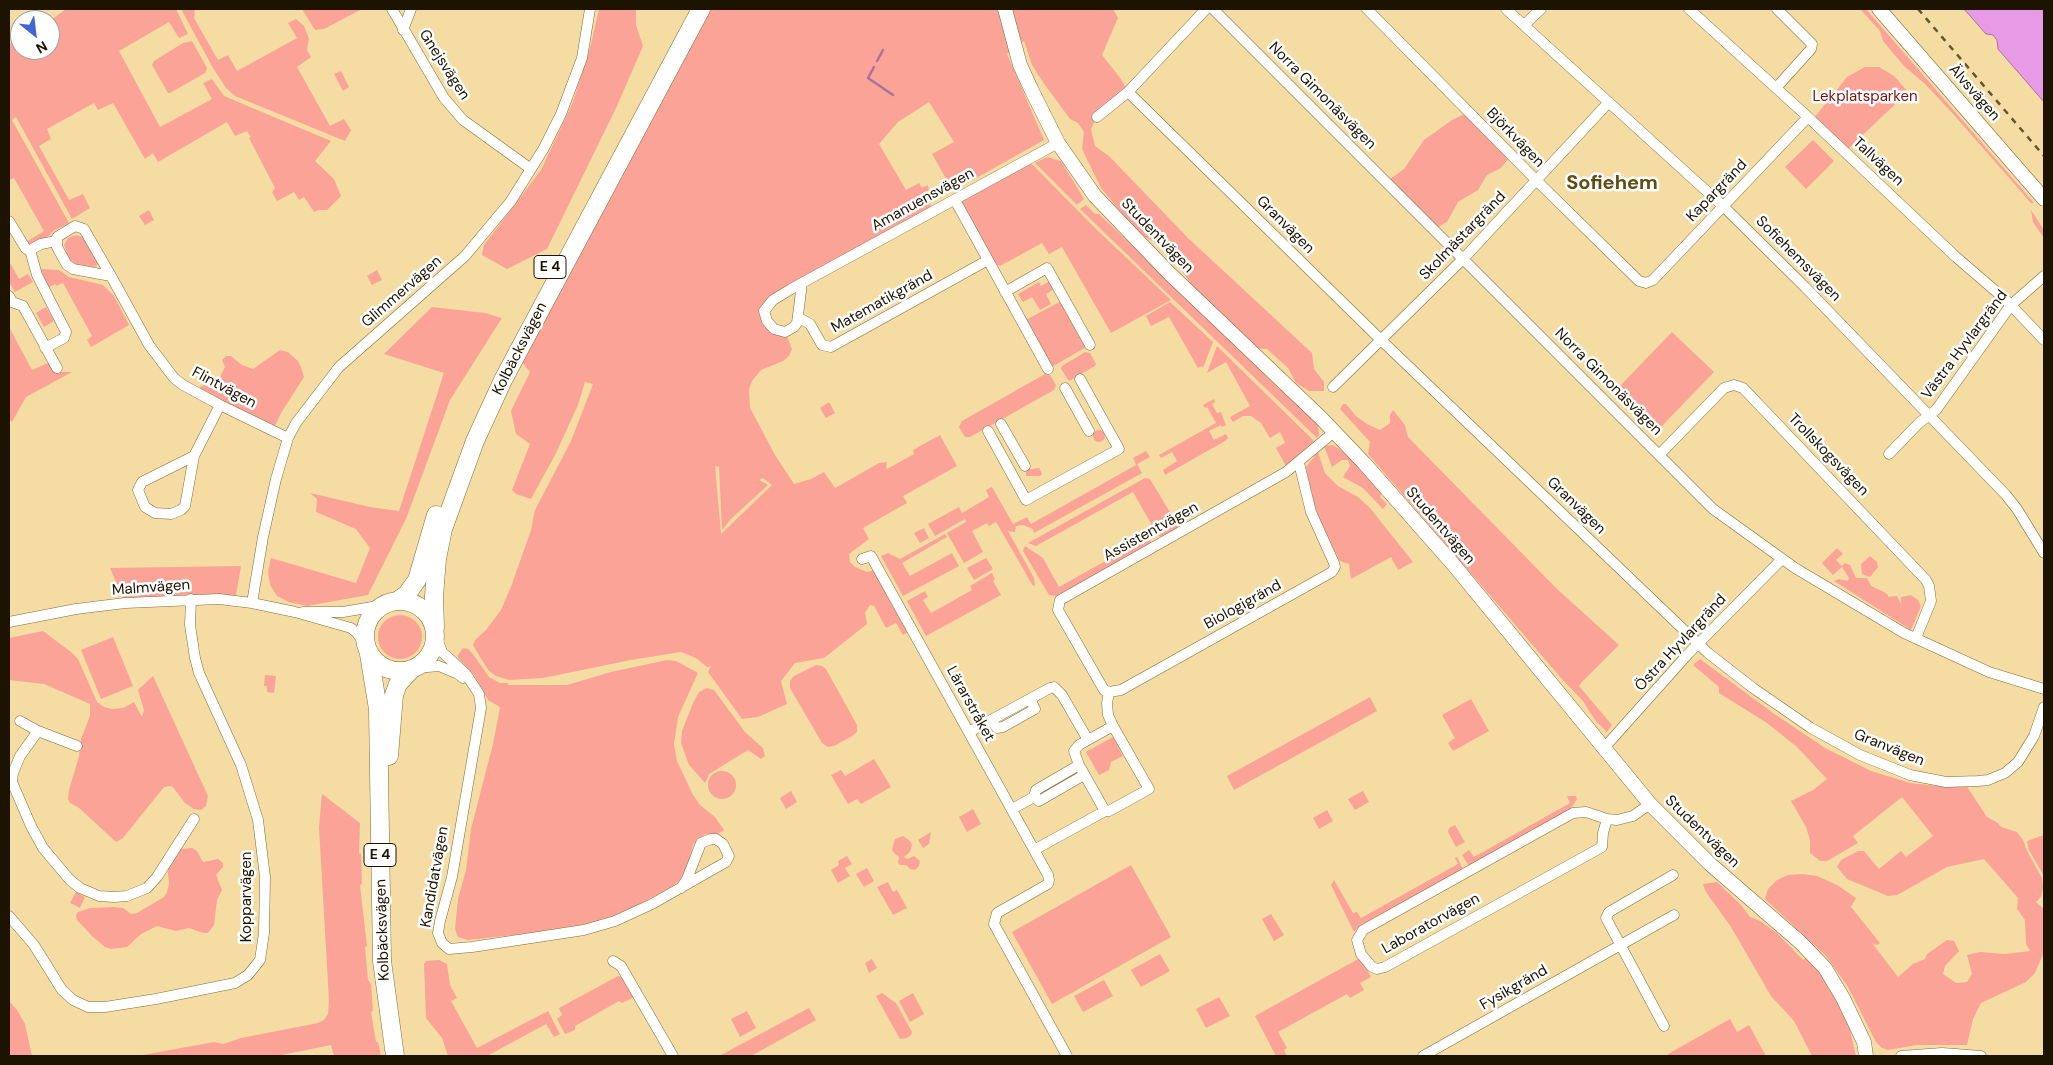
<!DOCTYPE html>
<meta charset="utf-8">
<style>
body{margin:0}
#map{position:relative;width:2053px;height:1065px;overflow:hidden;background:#f4dca2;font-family:"DM Sans",sans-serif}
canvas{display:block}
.frame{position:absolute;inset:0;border:10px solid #1c1400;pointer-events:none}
.north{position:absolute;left:10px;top:10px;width:50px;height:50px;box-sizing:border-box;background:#fff;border:1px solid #a4a199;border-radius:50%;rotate:151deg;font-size:14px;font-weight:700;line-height:20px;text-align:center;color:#1c1400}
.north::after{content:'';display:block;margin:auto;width:18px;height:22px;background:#4365d7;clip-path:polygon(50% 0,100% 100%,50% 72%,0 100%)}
</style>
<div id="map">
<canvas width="2053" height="1065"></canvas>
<div class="frame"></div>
<div class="north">N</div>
</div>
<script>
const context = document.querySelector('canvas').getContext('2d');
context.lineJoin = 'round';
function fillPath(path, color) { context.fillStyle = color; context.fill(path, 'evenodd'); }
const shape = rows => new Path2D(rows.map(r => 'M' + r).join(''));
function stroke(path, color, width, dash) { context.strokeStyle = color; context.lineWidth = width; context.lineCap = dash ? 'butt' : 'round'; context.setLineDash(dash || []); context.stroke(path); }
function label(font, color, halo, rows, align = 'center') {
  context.font = font + ' "DM Sans",sans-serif'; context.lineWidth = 5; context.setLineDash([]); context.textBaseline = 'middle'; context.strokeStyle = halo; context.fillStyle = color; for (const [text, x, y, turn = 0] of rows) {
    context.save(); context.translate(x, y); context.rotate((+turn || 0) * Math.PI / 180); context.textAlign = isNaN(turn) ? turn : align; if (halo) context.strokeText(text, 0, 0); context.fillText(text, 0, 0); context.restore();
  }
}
const green = shape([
 [66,9,176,9,188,34,179,38,169,22,119,51,160,127,212,99,203,83,212,79,224,96,331,141,315,161,334,179,341,196,327,210,319,210,314,212,304,197,299,200,294,192,277,201,272,192,275,188,249,138,251,137,247,131,235,136,227,122,158,162,153,153,145,159,113,103,98,110,94,103,47,129,51,139,39,146,69,200,83,194,90,208,72,219,16,117,12,120,69,223,55,230,44,240,28,246,26,242,44,231,14,178,9,180,9,44,20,39,20,50,50,50,50,21],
 [181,9,195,9,194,18,218,60,228,55,237,71,297,38,288,23,296,19,304,26,309,39,307,50,311,57,297,67,330,126,344,119,351,130,345,141,235,96,226,88,213,68],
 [302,9,362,9,324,29,315,30],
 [599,9,636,9,636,25,643,46,617,106,547,249,507,269,482,255,484,245,541,170,573,102,591,44],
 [707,9,1113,9,1118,18,1102,55,1121,79,1128,92,1097,117,1091,129,1095,146,1109,156,1188,238,1312,353,1314,369,1324,382,1324,391,1309,391,1296,383,1288,368,1267,349,1248,348,1197,299,1189,281,1169,253,1163,247,1138,233,1101,188,1082,149,1084,132,1078,123,1070,119,1045,85,1032,65,1024,41,1007,54,1044,140,953,191,932,154,954,142,929,102,898,122,879,144,906,190,919,183,922,188,927,185,935,200,930,204,932,212,773,300,765,316,785,332,792,349,789,356,783,361,761,370,752,381,749,389,750,408,775,455,794,484,811,479,824,472,835,488,879,463,887,462,886,467,887,469,914,454,913,450,940,435,957,466,903,496,907,503,863,528,869,539,849,554,850,562,855,567,867,572,878,569,912,630,903,635,896,623,886,628,874,606,870,605,865,613,867,624,824,658,795,663,781,681,787,704,758,717,742,719,708,672,711,666,707,667,696,658,681,652,631,660,543,678,509,680,496,676,489,671,480,657,473,645,475,640,486,630,501,610,512,584,531,530,535,510,571,441,593,384,585,382,578,405,556,453,531,499,516,494,512,490,530,444,516,434,511,411,530,372,522,362],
 [715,466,719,467,722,530,731,519,768,485,759,480,763,478,772,485,721,534],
 [1860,9,1866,9,2034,203,2031,203,1955,116,1925,84,1904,66,1883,41,1880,31],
 [192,41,207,68,205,73,170,93,168,93,152,65,154,61,183,43],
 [1865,67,1879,67,1894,76,1908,92,1848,149,1814,118,1847,77],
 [341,71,349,87,343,91,334,74],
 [1469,112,1508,159,1501,168,1487,175,1478,190,1458,202,1447,222,1434,229,1386,182,1404,169,1424,140,1452,120],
 [1813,140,1834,161,1806,189,1785,167],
 [1047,157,1061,161,1084,199,1077,205,1035,163],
 [1028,160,1094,227,1171,300,1111,333,1062,247,1049,254,1042,243,1000,266,988,260,955,200],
 [1086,205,1095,214,1099,214,1261,368,1262,372,1280,390,1285,390,1318,424,1319,435,1317,438,1080,209],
 [149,210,154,220,145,225,139,216],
 [2031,210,2044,230,2044,238,2033,222],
 [76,235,85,238,99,264,97,265,94,267,76,264,69,259,64,245,68,238],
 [9,261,19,279,28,274,33,282,15,292,9,282],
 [41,269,59,270,69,277,103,285,114,296,129,325,91,347,87,340,92,336,63,283,56,286,55,284,48,288],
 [377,270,382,280,372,285,367,276],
 [1050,281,1054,289,1046,294,1051,304,1040,310,1032,297,1023,302,1018,294,1039,282,1041,286],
 [1065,299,1090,345,1048,369,1022,322],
 [1170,302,1213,342,1203,368,1202,366,1198,368,1169,317,1151,326,1146,316],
 [46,307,54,321,44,327,36,313],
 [432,307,485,313,502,318,450,400,406,519,368,595,307,606,289,602,277,596,270,585,268,572,271,558,356,583,370,548,356,529,316,512,317,499,310,493,370,507,399,511,444,373,384,354],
 [9,327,32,370,50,362,56,372,72,372,26,397,12,422,9,419],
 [1672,332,1714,372,1659,429,1617,389],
 [1217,346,1314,441,1286,466,1276,448,1285,443,1280,432,1270,438,1261,423,1251,416,1243,416,1233,422,1230,417,1250,406,1226,362,1207,373],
 [280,350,288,352,298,361,301,367,304,377,281,413,273,430,198,393,200,387,220,377,225,367,222,360,226,356,231,356,242,365,253,369],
 [1085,352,1090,353,1096,364,1095,366,1069,381,1061,369,1062,366],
 [1045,374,1050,375,1056,385,1054,390,970,437,965,437,959,427,962,421],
 [1214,399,1215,402,1212,404,1217,413,1221,412,1226,425,1222,427,1221,425,1209,431,1214,440,1226,434,1228,438,1225,441,1165,475,1163,470,1177,461,1172,452,1161,458,1159,455,1216,423,1207,407,1205,408,1203,405],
 [829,402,835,413,826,418,820,408],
 [1343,404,1346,404,1356,416,1367,424,1380,430,1390,423,1390,415,1393,410,1405,425,1408,437,1557,589,1619,645,1582,682,1579,686,1612,725,1607,732,1595,720,1583,701,1562,679,1368,454,1370,442,1340,409],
 '1093 436a6 6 0 1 1 12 0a6 6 0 1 1-12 0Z',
 [1333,445,1347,454,1382,493,1380,497,1387,504,1383,509,1363,488,1343,477,1350,466,1348,460,1342,460,1332,467,1324,446],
 [1146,451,1150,457,1137,464,1142,473,1034,533,1033,529,1023,525,1016,526,1015,532,1008,531,1034,578,1035,585,1033,586,996,522,989,526,987,523,972,531,983,552,964,563,947,533,966,522,965,519,935,536,928,524,959,507,962,513,989,497,986,490,992,487,1013,524,1027,517,1031,524,1136,465,1133,458],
 [1318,452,1325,473,1338,486,1358,497,1370,508,1413,562,1398,570,1391,557,1351,579,1349,564,1340,561,1312,507,1306,467],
 [1039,468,1042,474,1040,476,1026,476,1026,470],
 [1145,478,1150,479,1177,524,1177,530,1165,537,1158,536,1133,492,1036,546,1028,543],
 [924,528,929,538,920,543,914,533],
 [945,534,947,537,902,563,910,576,952,553,959,566,903,596,881,556,888,553,900,559],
 [1148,537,1152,544,1056,596,1049,595,1023,551,1025,546,1043,558,1059,587],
 [1837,548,1843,554,1836,560,1842,566,1845,563,1850,565,1856,578,1867,578,1871,586,1886,593,1889,597,1897,596,1901,604,1901,597,1911,595,1918,600,1921,606,1911,630,1834,581,1839,579,1848,581,1849,578,1842,567,1833,575,1822,563],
 [1870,556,1877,562,1878,567,1870,577,1862,574,1861,564],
 [986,558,993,569,974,580,967,568],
 [241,566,235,601,125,603,110,568],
 [992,573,995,579,993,581,1001,595,926,636,907,601,925,591,928,597,923,600,931,613,972,590,970,586],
 '378 637a22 22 0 1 1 44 0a22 22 0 1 1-44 0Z',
 [43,631,71,652,78,659,97,702,104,707,112,709,123,708,134,702,142,717,144,710,138,690,153,676,208,796,206,806,201,810,194,809,185,803,172,786,164,787,123,838,116,842,78,807,70,803,68,799,69,790,79,756,81,739,90,716,90,704,44,684,9,680,9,638],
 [113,637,133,686,101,699,81,650],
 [463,648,468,649,473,654,489,677,500,683,507,683,509,685,567,685,611,672,667,660,676,661,698,673,678,717,674,744,677,761,693,795,700,805,715,817,724,830,718,834,706,834,697,840,693,845,688,864,681,879,674,885,622,914,587,924,532,933,468,940,458,937,455,929,458,899,466,870,471,829,493,744,500,707,488,700,474,675,458,658,458,655],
 [1700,659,1773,713,1825,748,1871,771,1910,783,1938,786,1964,782,1987,817,1998,823,2001,827,2017,832,2023,840,2027,851,2042,878,2043,888,2041,897,2036,902,2044,909,2044,952,2035,973,2026,982,1981,1003,1973,1019,1967,1045,1917,1045,1888,1050,1882,1048,1876,1042,1848,987,1826,956,1765,899,1768,889,1777,880,1788,875,1802,874,1817,876,1837,885,1856,898,1851,907,1880,943,1877,945,1872,943,1898,977,1913,964,1925,959,1927,954,1947,940,1954,941,1959,951,1945,966,1943,974,1956,983,1967,982,1972,974,1967,955,1980,952,2005,954,2030,951,2026,944,2025,920,2017,909,2018,898,1984,859,1947,867,1897,895,1888,896,1847,879,1837,867,1841,860,1858,851,1864,851,1879,869,1901,851,1906,857,1933,836,1902,797,1853,836,1858,843,1827,861,1820,861,1810,853,1810,840,1806,827,1791,801,1813,790,1827,779,1797,747,1767,723,1719,693,1719,687,1693,665],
 [816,665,822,666,826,669,857,725,857,732,852,736,834,746,828,747,822,743,790,688,790,681,794,676],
 [265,675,276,676,274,693,267,692,267,686,264,686],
 [707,688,714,690,745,732,763,748,765,756,761,759,748,750,709,774,705,783,689,765,681,743,682,731,693,703,699,692],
 [1370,697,1377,711,1234,790,1227,776],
 [1471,699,1489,731,1453,751,1448,743,1455,738,1442,715],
 [1113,737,1123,756,1111,762,1109,770,1099,775,1086,752],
 [874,759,891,787,861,804,857,799,848,804,831,775,841,770,845,776],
 '708 785a14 14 0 1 1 28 0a14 14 0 1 1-28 0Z',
 [791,791,797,802,786,809,780,798],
 [1363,791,1369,802,1355,810,1348,799],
 [322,794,360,823,359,853,361,854,362,884,360,885,367,946,365,947,368,980,371,984,373,1011,371,1012,376,1042,378,1042,381,1056,334,1056,331,1045,277,1056,137,1056,214,1042,223,1044,241,1038,318,1023,324,1020,328,1014,329,1001,319,827],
 [1567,796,1576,796,1577,799,1570,810,1469,866,1462,855,1469,850,1474,857,1570,803],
 [973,809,981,824,967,832,959,817],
 [1327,810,1333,821,1319,829,1313,818],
 [1455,825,1465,842,1456,847,1448,832,1449,828],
 [931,832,929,844,923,848,918,840],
 [2044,835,2044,876,2029,850,2027,841],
 [903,836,910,841,912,845,910,852,904,857,907,859,914,856,920,861,919,866,915,870,910,869,906,865,900,865,898,863,899,857,893,852,892,849,895,839],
 [176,848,181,849,192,848,197,851,203,862,218,859,223,863,223,867,216,875,222,890,217,900,214,925,208,933,203,933,189,928,176,931,157,926,141,934,127,947,111,949,105,947,92,936,77,920,76,915,78,912,90,908,114,907,123,908,131,914,137,913,164,897,167,892,169,884,167,863],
 [847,856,852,864,845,868,850,876,838,883,831,870,839,865,838,861],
 [1457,857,1463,869,1360,925,1354,932,1331,885,1334,880,1353,913,1357,912,1361,918,1458,864,1455,858],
 [1131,865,1171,937,1052,1004,1012,932],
 [867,868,874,881,864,887,856,874],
 [888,882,893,892,897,890,907,908,893,915,877,887],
 [1717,882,1741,905,1750,917,1760,921,1777,933,1803,960,1808,957,1826,979,1849,1026,1856,1056,1812,1056,1794,1021,1771,996,1731,927,1706,892,1703,884],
 [76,892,85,897,80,908,70,903],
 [1271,914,1284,935,1274,941,1262,919],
 [1160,954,1170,971,1141,987,1131,970],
 [1360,958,1371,977,1360,983,1364,990,1350,998,1347,994,1278,1032,1287,1048,1284,1050,1287,1056,1276,1056,1255,1016],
 [872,959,877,968,869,973,865,963],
 [439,960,447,964,450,985,457,998,451,1001,477,1048,548,1011,560,1034,554,1037,546,1024,487,1056,448,1056,442,1038,426,1018,424,964,426,961],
 [618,976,623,977,636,996,622,1003,619,1001,575,1026,575,1030,565,1034,557,1019,562,1015,559,1008],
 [1104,980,1113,996,1083,1012,1074,996],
 [882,993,896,1003,912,1032,911,1035,907,1038,900,1039,876,996],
 [913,993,924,1014,910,1022,899,1001],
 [1219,997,1230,1016,1206,1028,1196,1009],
 [9,1001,17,1010,25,1024,32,1056,9,1056],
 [809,1008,816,1020,751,1056,719,1056],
 [747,1011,756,1028,740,1037,731,1019],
 [1730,1019,1737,1032,1749,1025,1766,1056,1667,1056,1668,1054]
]);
const water = shape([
 [1964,9,2044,9,2044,102,1998,49,1997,40,1993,35,1986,34,1964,9]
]);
const stream = shape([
 [877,61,883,50],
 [874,67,868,78,893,95]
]);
const street = shape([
 [392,9,444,98,463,120,531,169],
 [1213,9,1713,509,1795,568,1904,633,1989,672,2044,689],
 [1367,9,1537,181,1639,281,1646,283,1653,280,1808,117],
 [1506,9,1723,206,1805,287,2006,495,2017,509,2044,553],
 [1689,9,1808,117,1956,257,2006,300,2044,340],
 [1524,25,1541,9],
 [403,30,411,9],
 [1776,88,1811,49,1812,44,1777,9],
 [1128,92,1381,340,1708,653,1753,688,1811,728,1860,755,1910,775,1946,782,1978,781,1988,780,2005,773,2018,762,2034,736,2044,707],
 [1097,117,1128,92,1206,9],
 [9,221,26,249,30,250,41,244,56,241],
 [30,250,37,275,66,332,64,338,45,348],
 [988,260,1048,369],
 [111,276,84,229,75,226,57,237,57,247,67,265,73,269,111,276,149,345,174,378,183,385,220,405,288,438],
 [802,283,797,323,794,327,785,332,774,329,767,321,764,311,773,300,791,289,1058,143],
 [1005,292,1047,268,1090,345],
 [9,296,12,302,23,306,57,368],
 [799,318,810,324,822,345,831,347,988,260,955,200],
 [1333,387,1464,258,1609,102],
 [1065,388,1089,431],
 [1001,424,1025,466],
 [988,431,1026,500,1119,449,1080,379],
 [1660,454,1724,388,1734,385,1743,388,1926,580,1929,586,1931,601,1916,638],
 [1889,454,1919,423,1936,410,2011,305,2044,276],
 [194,456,142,482,138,490,145,507,155,513,171,514,181,510,185,506,194,456,220,405],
 [1299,463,1311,512,1334,563,1335,567,1332,572,1121,690,1109,692,1104,690,1058,610,1060,600,1286,472,1334,432],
 [862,559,871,556,1048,875,1049,880,1048,884,997,913,994,924,1067,1056],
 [252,603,263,537,276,479,288,438,296,423,339,367,465,256,511,201,544,148,561,114,582,58,590,9],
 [303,612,343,612,384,605],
 [9,622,76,609,125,603,219,599,252,603,295,612,351,628,357,633,367,648],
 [436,635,442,652,466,674,479,694,481,708,452,877,440,921,438,933,442,943,449,949,472,947,584,930,615,921,652,904,726,862,729,856,723,844,716,839,711,839,701,843,687,879,681,888],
 [416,668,439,666,458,674,463,678],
 [991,720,997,728,1003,727,1035,709,1030,699],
 [20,721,38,731],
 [969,732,1050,688,1054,687,1062,695,1088,740],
 [77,746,38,731,20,756,13,773,12,782,31,826,43,848,70,880,80,888,99,896,114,897,127,896,147,888,157,877,194,819],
 [1604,748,1688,654,1782,559],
 [1034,797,1039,801,1084,775],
 [1012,809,1034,797,1036,790,1079,765],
 [1105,811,1079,765,1074,751,1079,745,1113,726],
 [1607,819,1603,833,1602,847,1385,967,1377,969,1372,967,1361,954,1357,940,1363,930,1573,813,1586,812,1607,819,1617,820,1633,816,1650,804],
 [1034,850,1105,811,1109,811,1149,789,1113,726,1108,715,1107,703,1109,692],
 [9,916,34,945,62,990,73,1000,88,1007,105,1007,156,999,235,983,248,975,260,960,264,933,265,877,258,820,241,765,199,673,195,658,190,625,191,599],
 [613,961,621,966,673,1056],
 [1664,1026,1606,918,1609,912,1673,875],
 [1423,1056,1674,915],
 [1901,1056,1942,1053,1981,1056]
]);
const secondary = shape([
 [1005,9,1020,65,1032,91,1058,143,1095,196,1169,273,1321,418,1364,463,1453,564,1650,804,1710,864,1800,942,1825,968,1843,998,1864,1042,1866,1056],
 [1879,9,2044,199]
]);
const highway = shape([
 '365 636a35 35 0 1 1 70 0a35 35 0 1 1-70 0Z',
 [397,601,407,594,417,580,436,515],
 [435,628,434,596,437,559,443,529,475,441,503,380,701,9],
 [369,654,378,709,382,961,395,1056],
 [389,756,394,695,398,684,411,670]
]);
const rail = shape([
 [1918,9,2044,156]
]);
const shields = [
 [550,267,32],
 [380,855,32]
];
const shieldNames = [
 ["E 4",550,267],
 ["E 4",380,855]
];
const streetNames = [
 ["Gnejsvägen",444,65,57],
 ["Älvsvägen",1974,93,49],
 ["Norra Gimonäsvägen",1322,96,45],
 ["Björkvägen",1515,138,46],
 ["Tallvägen",1878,162,43],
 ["Kapargränd",1717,191,-46],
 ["Amanuensvägen",923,200,-29],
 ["Granvägen",1285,225,45],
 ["Studentvägen",1157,236,46],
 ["Skolmästargränd",1463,236,-46],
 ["Sofiehemsvägen",1798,259,45],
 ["Glimmervägen",402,292,-41],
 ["Matematikgränd",882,302,-29],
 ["Västra Hyvlargränd",1965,345,-53],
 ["Kolbäcksvägen",520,349,-63],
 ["Norra Gimonäsvägen",1608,382,45],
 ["Flintvägen",224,388,28],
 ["Trollskogsvägen",1828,455,46],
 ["Granvägen",1576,506,44],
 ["Studentvägen",1440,526,49],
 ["Assistentvägen",1151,532,-29],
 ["Malmvägen",151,588,-4],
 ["Biologigränd",1243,605,-29],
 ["Östra Hyvlargränd",1681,643,-47],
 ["Lärarstråket",970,704,61],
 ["Granvägen",1889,748,22],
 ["Studentvägen",1702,832,44],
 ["Kandidatvägen",435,877,-80],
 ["Kopparvägen",247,897,-90],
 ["Laboratorvägen",1431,924,-29],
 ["Kolbäcksvägen",383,930,-92],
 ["Fysikgränd",1514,988,-30]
];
const parkNames = [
 ["Lekplatsparken",1865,97]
];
const districtNames = [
 ["Sofiehem",1612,184]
];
fillPath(green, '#fca397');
fillPath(water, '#e79ae5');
stroke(water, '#aa72a0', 1);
stroke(stream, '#aa72a0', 2.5);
stroke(street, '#836d36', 11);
stroke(secondary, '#836d36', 15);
stroke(highway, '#836d36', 19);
stroke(street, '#fff', 10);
stroke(secondary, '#fff', 14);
stroke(highway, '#fff', 18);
stroke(rail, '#625534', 2.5, [6, 6]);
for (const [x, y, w] of shields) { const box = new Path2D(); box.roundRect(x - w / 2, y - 11.5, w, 23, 4); context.fillStyle = '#fff'; context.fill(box); stroke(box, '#1c1400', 1); }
label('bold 14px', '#1c1400', null, shieldNames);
label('15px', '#1c1400', '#fff', streetNames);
label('15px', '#741311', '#fff', parkNames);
label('bold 20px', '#614c11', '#fff', districtNames);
</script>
